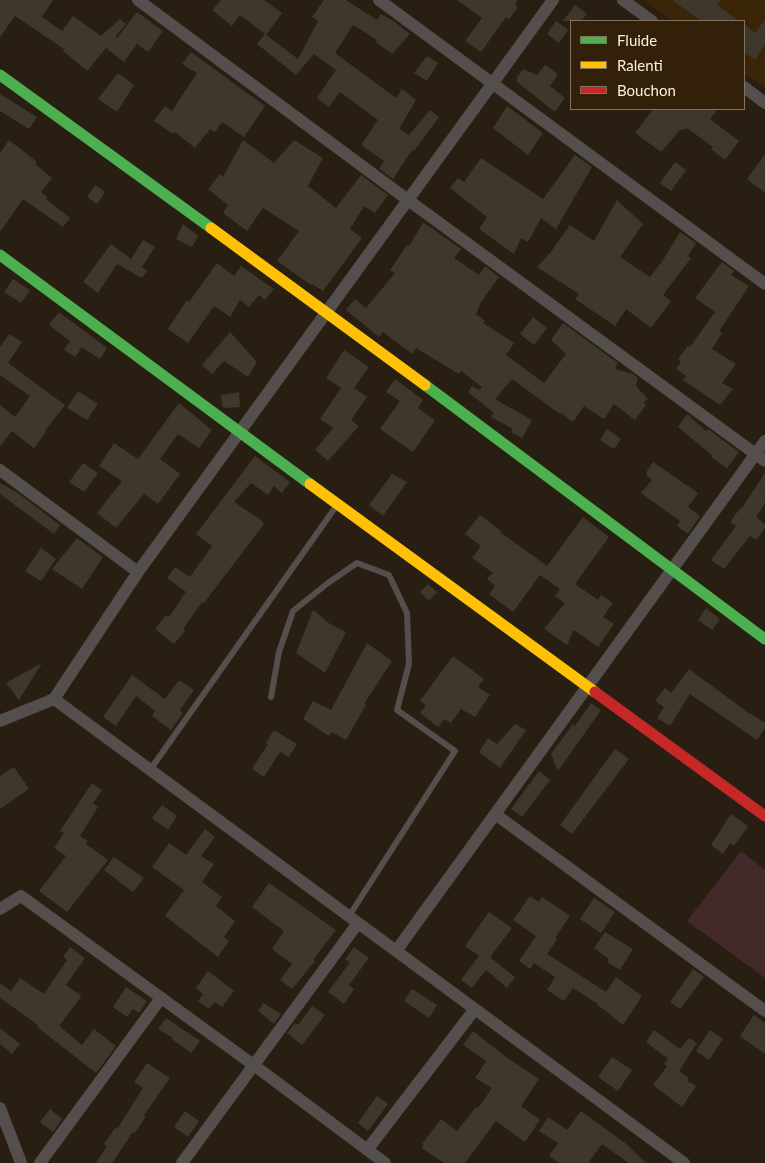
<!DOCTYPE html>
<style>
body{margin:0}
#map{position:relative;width:765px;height:1163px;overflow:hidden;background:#281f12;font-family:Lato,sans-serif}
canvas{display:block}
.legend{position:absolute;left:570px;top:20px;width:175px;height:90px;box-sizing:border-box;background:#322008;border:1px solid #82735f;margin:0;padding:6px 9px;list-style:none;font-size:15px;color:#fbefe1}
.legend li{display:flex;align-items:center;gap:10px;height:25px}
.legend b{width:25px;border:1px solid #82735f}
</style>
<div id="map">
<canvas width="765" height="1163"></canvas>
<ul class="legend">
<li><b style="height:6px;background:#4caf50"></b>Fluide</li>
<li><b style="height:6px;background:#ffc107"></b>Ralenti</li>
<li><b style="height:6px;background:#c62828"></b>Bouchon</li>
</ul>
</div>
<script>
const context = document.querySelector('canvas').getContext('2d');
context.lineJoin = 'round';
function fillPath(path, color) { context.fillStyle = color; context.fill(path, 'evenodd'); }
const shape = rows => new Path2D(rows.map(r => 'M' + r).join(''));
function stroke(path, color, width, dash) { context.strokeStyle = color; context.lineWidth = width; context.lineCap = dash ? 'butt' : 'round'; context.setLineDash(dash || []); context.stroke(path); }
const built = shape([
 [643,0,765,0,765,88,744,73,744,21,672,21]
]);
const green = shape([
 [741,851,765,870,765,978,687,921]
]);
const building = shape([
 [0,0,53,0,42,17,62,31,73,16,101,36,120,19,126,24,115,37,117,38,137,12,163,31,148,52,137,44,124,62,106,48,87,71,63,51,64,49,15,16,0,37],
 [221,0,264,0,282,13,266,35,298,59,318,21,312,17,324,0,346,0,377,20,381,14,395,22,410,34,392,54,376,42,377,40,353,25,335,53,396,98,402,89,416,100,399,129,409,135,430,110,439,117,414,151,412,150,393,179,379,169,384,161,361,145,378,120,340,92,329,107,317,98,336,70,314,54,296,75,257,44,265,34,240,15,232,26,212,10],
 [457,0,518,0,515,5,518,7,509,19,506,17,481,52,465,41,482,18],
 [672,0,721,0,717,5,739,21,701,21],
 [575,5,587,14,581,21,563,21],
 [765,19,765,45,755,60,744,52,744,24,755,33],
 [556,21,568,30,559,43,547,34],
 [191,52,265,106,244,137,222,122,215,132,210,129,195,148,175,132,173,134,154,121,165,106,172,111,197,73,182,64],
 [427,56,438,63,427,81,414,73],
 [545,65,558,74,550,86,565,98,555,112,517,82,517,77,523,69,537,75],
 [118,73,134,85,117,112,98,99],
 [0,94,37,117,29,129,0,111],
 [507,106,543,133,528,155,493,128],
 [653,109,718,109,710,119,739,141,725,160,711,149,713,147,687,128,685,130,683,129,680,130,661,152,635,133],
 [9,140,37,162,35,164,52,178,41,192,47,197,46,199,70,218,63,227,23,199,0,232,0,153],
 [243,140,274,163,294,140,323,158,308,186,336,208,361,175,388,195,375,213,364,206,350,229,362,238,323,291,312,284,311,285,277,261,299,231,263,208,247,231,223,213,228,205,208,189,220,174,223,177],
 [765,154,765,193,747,179],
 [575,155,592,167,556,229,541,218,528,242,521,238,514,254,479,229,487,217,450,188,458,178,464,182,481,158,543,199],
 [675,162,686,170,671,191,660,183],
 [95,185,105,192,97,204,87,197],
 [617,200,643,224,620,257,650,277,663,260,680,232,696,243,688,256,691,258,663,295,671,301,651,328,626,309,615,326,575,299,579,294,537,267,550,253,570,225,594,241],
 [423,223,433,229,461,249,454,258,479,275,485,266,499,277,481,302,476,314,485,321,483,323,514,343,506,355,544,383,566,354,551,340,563,323,618,363,615,369,633,374,638,378,636,386,648,399,643,403,646,405,635,420,614,404,604,419,584,406,573,422,561,413,560,414,512,379,495,399,532,420,522,438,511,432,513,429,491,417,494,413,468,392,472,386,479,390,482,387,461,371,459,374,416,348,412,354,383,332,379,337,346,310,355,299,366,308,395,273,390,270,407,245,409,246],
 [183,224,198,236,192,247,176,239],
 [143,240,155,247,142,267,147,271,142,278,117,264,98,293,83,282,111,244,131,259],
 [722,262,734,271,731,275,749,286,719,331,722,333,712,349,736,364,722,383,733,389,720,405,683,380,686,376,676,369,681,362,678,359,688,346,690,347,715,312,695,298],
 [217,263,234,276,241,266,274,289,265,300,259,295,249,307,240,300,230,317,214,306,188,343,168,329,187,300,189,302],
 [13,279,30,290,21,303,4,292],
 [59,312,107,348,100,359,82,347,75,357,64,350,70,341,49,325],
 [533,317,547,328,534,345,520,334],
 [230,332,257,362,248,377,224,361,212,374,202,365],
 [9,334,22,342,8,363,65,405,45,431,46,432,34,448,12,431,0,446,0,405,15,417,30,396,0,375,0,347],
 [344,350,369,367,354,388,367,397,351,420,359,426,328,461,315,450,333,428,320,419,341,388,326,378],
 [395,379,423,400,418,408,435,420,413,452,380,429,400,401,386,392],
 [78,391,98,404,87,420,67,408],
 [239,392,240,407,225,408,222,406,221,395],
 [179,403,212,430,199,448,178,434,160,459,180,474,158,504,144,494,116,528,97,513,122,481,99,466,114,443,138,459],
 [687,414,706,431,708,429,739,452,727,468,711,457,712,455,678,427],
 [607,429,621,439,614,449,600,440],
 [255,456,290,482,282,493,274,486,268,495,251,483,234,502,261,520,264,524,204,603,202,602,183,629,185,631,174,644,155,629,166,615,169,617,186,592,167,578,175,567,190,577,212,546,196,534],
 [653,462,698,493,688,507,700,516,688,534,677,526,680,521,641,493,652,480,647,476,647,471],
 [83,463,98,473,84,492,69,482],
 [765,473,765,503,756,517,765,524,765,528,756,540,750,536,724,569,711,560,736,526,730,522,741,507,742,508],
 [392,474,407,482,383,516,369,505],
 [0,483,18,493,60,525,54,534,0,494],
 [480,515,501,531,500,532,547,566,545,569,583,517,609,537,575,584,598,600,601,595,613,603,603,617,614,624,598,647,574,630,567,645,544,629,565,603,555,596,560,589,540,575,513,612,489,594,495,586,487,578,493,573,472,558,481,546,465,534],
 [77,538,103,557,82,589,52,569],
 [41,548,56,559,41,581,25,571],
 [428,584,437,592,429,601,420,592],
 [706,608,720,619,712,630,698,620],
 [313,610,330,624,346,632,325,673,296,653],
 [367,643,392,661,364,704,366,705,346,740,332,732,329,736,303,719,313,701,331,710],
 [453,656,484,679,478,687,490,695,475,717,461,709,451,723,444,719,438,727,420,713,426,705,420,701],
 [42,663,19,700,6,683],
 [689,669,750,714,750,713,765,723,765,728,757,740,690,694,670,726,657,718,664,707,655,701,665,688,671,693],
 [132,675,165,699,179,680,194,690,180,710,183,713,171,730,152,716,155,711,136,696,116,726,103,717],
 [591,703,601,710,558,771,551,754,573,724,575,726],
 [515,724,526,730,500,768,479,752,488,738,497,744],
 [274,730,297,744,289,757,280,752,264,777,252,769,268,744,266,743],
 [615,749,629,759,572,834,560,825],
 [14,767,29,789,0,809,0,776],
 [539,771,550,780,522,817,511,809],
 [92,783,102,790,93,803,98,807,80,836,88,841,86,844,108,860,67,912,39,891,66,856,54,848,64,833,60,831],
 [162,805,177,816,168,830,152,818],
 [731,814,748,826,734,846,730,843,723,854,711,845],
 [205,829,215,837,201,856,214,864,202,882,222,897,216,906,235,921,224,937,229,941,218,957,165,916,184,890,152,867,169,843,186,855],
 [114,857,144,878,133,892,104,870],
 [269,883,336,930,313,960,315,961,292,989,280,980,292,964,272,949,284,931,252,907],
 [530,896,539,902,542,897,570,916,555,938,557,939,547,954,606,992,616,977,642,996,623,1025,609,1014,609,1013,597,1005,598,1004,573,988,564,1001,547,990,555,977,534,963,530,969,519,961,536,936,513,920],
 [594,898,615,912,601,933,580,919],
 [489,912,512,928,490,957,515,977,507,988,486,970,472,988,461,980,479,956,465,946],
 [605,932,633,949,620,970,607,962,609,959,594,948],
 [70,947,85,958,66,985,80,995,81,997,59,1026,82,1045,94,1029,116,1046,96,1073,37,1027,38,1025,0,998,0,983,11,991,20,978,44,994,67,960,63,957],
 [354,947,369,958,349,985,354,989,344,1004,328,992,350,962,345,959],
 [693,969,704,977,680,1009,670,1002],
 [208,971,234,991,222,1007,215,1002,209,1009,198,1001,203,994,196,988],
 [126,987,147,1001,139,1013,133,1009,127,1017,113,1007],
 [412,989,437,1005,429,1018,404,1001],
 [263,1003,281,1014,274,1024,258,1011],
 [312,1006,325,1015,302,1045,287,1033,295,1023,298,1025],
 [754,1015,765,1023,765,1054,740,1036],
 [166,1018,200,1041,191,1053,172,1039,173,1038,158,1029],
 [0,1028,20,1044,12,1054,0,1044],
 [654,1030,680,1049,689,1038,697,1043,679,1071,689,1078,687,1081,696,1086,682,1107,653,1085,667,1066,664,1064,668,1059,646,1042],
 [710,1030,723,1039,709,1060,696,1051],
 [473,1031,506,1057,539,1079,521,1106,540,1120,525,1142,496,1121,465,1163,444,1163,422,1148,424,1145,422,1144,441,1119,457,1131,476,1107,478,1108,492,1088,475,1078,486,1061,463,1045],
 [612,1057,632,1070,618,1091,598,1077],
 [147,1063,170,1078,144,1115,146,1116,135,1133,133,1132,112,1163,96,1163,107,1146,104,1144,115,1128,117,1129,143,1088,134,1082],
 [377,1096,388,1104,368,1131,358,1123],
 [50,1109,62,1119,53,1132,40,1122],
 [185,1111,199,1121,188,1137,174,1127],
 [581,1111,625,1143,646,1163,629,1163,602,1144,588,1163,559,1163,549,1156,558,1143,539,1131,548,1117,567,1130]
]);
const lane = shape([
 [271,697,279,652,293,611,328,583,357,563,389,575,407,613,409,664,397,710,455,751,349,916],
 [150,770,337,505]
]);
const street = shape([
 [138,0,408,200,765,461],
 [379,0,765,284],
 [623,0,652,21],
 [744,87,765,103],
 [0,470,138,572],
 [54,699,684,1163],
 [0,721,54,699,138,572,553,0],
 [495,814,765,1011],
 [0,909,21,896,255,1066,385,1163],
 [396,951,765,441],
 [0,1108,21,1163],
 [367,1150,475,1009],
 [40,1163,161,998],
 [182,1163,358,923]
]);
const fast = shape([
 [0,75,211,228],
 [0,255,310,484],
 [425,385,765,639]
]);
const slow = shape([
 [211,228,425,385],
 [310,484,595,692]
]);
const jam = shape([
 [595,692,765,816]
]);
fillPath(built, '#3a2508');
fillPath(green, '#432929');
fillPath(building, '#3d382b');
stroke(lane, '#544f4c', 6);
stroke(street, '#544f4c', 12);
stroke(fast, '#4caf50', 11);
stroke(slow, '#ffc107', 11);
stroke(jam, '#c62828', 11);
</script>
